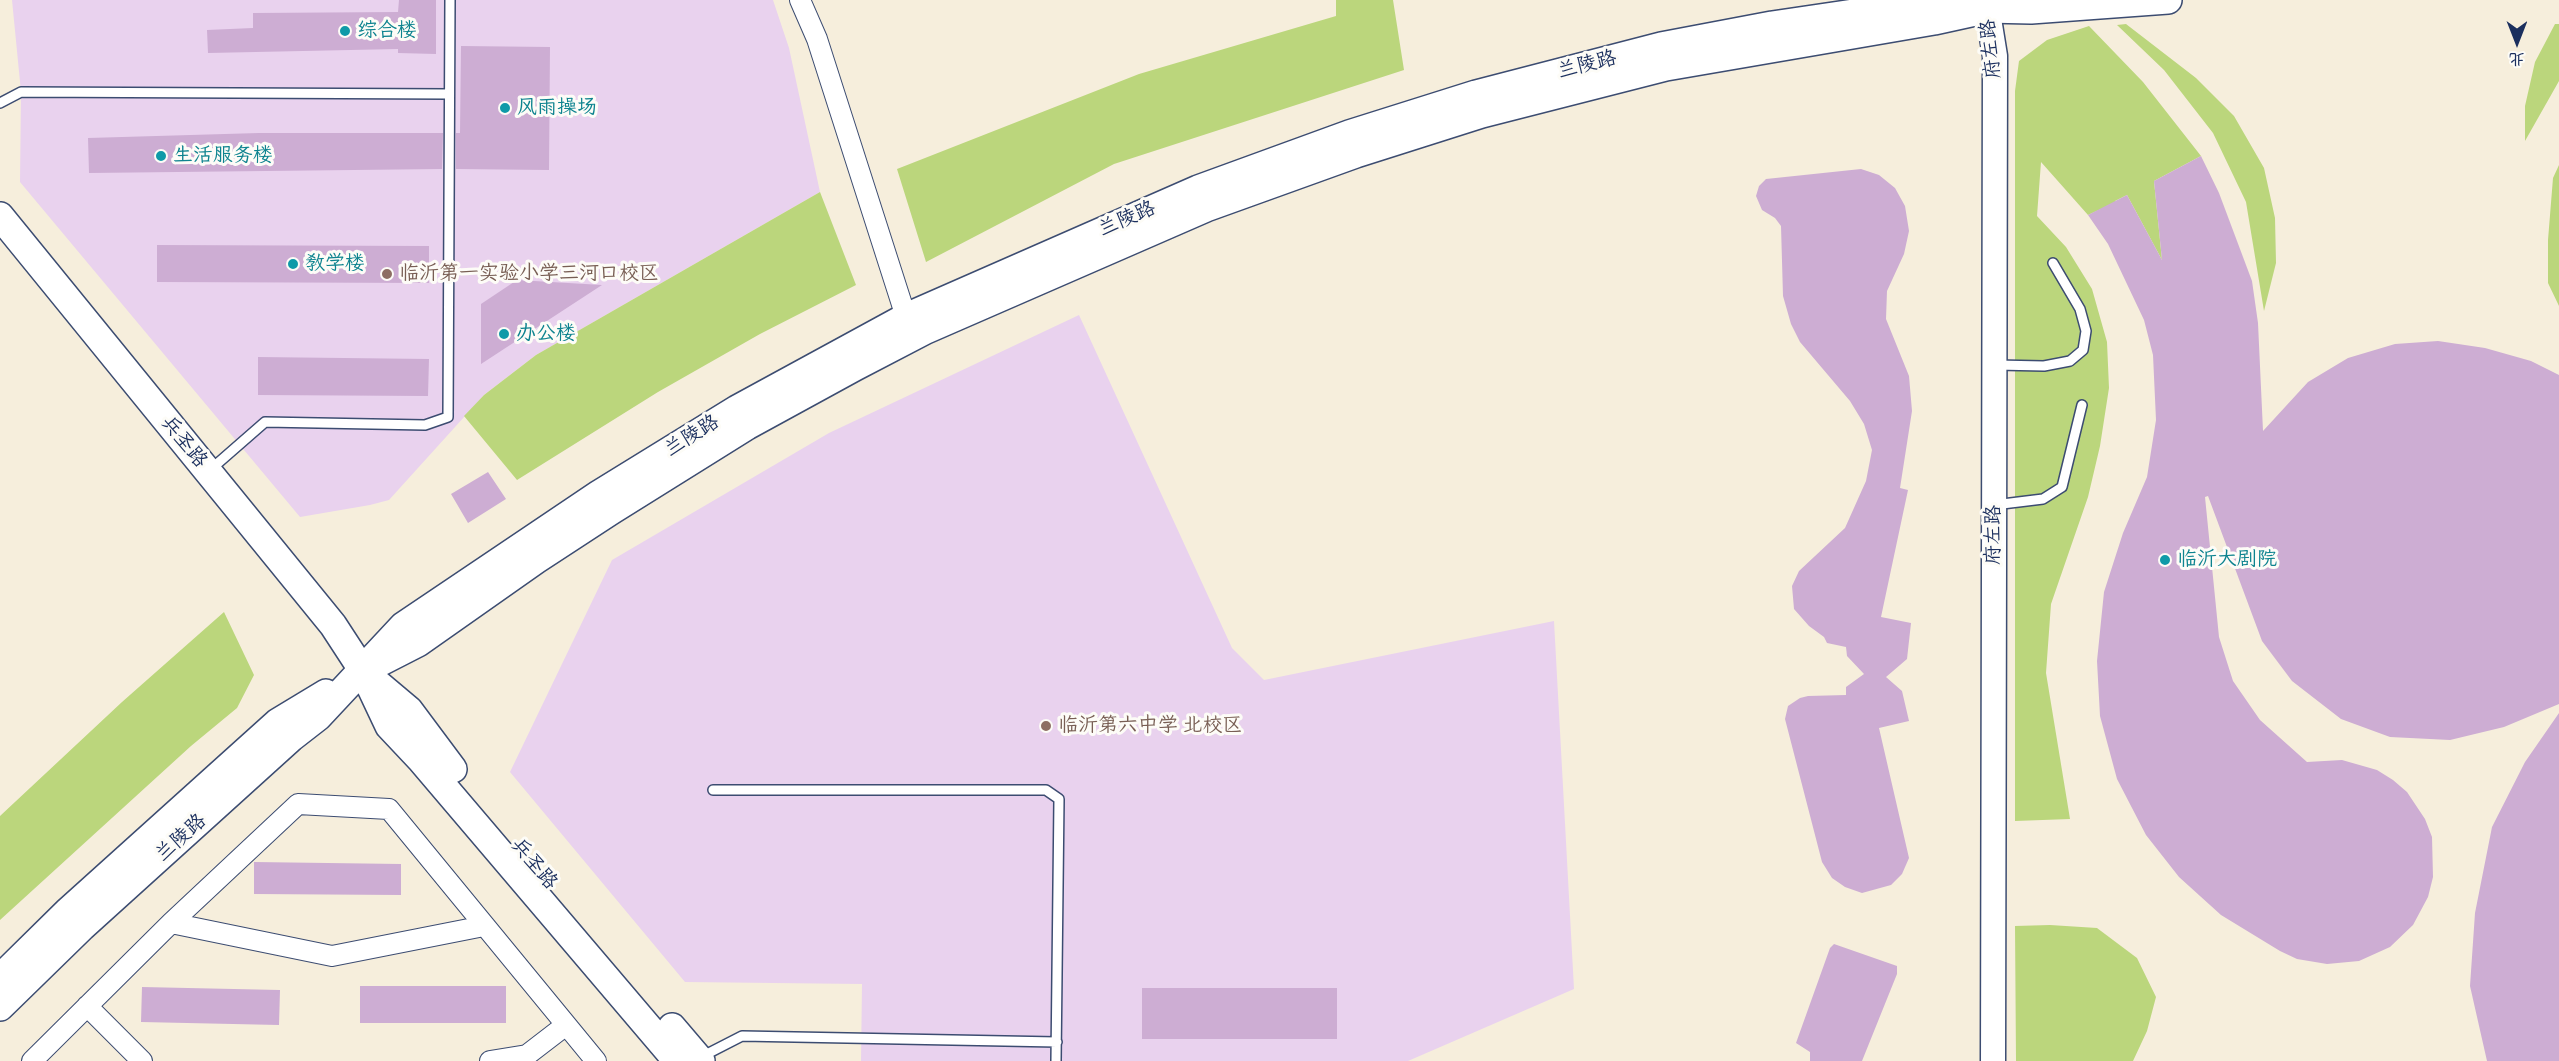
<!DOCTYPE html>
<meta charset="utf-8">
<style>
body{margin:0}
#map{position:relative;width:2559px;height:1061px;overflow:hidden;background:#f6eedc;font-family:"Patrick Hand","LXGW WenKai TC",sans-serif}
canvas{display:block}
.north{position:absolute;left:2487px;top:12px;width:60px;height:60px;-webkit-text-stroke:4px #fdfcf7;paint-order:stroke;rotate:180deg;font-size:16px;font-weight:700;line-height:24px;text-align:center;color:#1b2f5e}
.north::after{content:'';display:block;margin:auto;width:21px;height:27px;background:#1b2f5e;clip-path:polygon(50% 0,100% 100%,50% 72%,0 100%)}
</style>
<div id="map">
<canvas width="2559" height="1061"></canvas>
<div class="north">北</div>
</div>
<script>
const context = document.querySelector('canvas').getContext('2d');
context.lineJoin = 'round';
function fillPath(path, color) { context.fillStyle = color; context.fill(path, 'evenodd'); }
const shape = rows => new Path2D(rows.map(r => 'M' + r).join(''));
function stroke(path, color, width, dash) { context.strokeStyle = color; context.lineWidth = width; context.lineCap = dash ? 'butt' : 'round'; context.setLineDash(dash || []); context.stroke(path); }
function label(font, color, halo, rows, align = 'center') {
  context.font = font + ' "Patrick Hand","LXGW WenKai TC",sans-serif'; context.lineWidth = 6; context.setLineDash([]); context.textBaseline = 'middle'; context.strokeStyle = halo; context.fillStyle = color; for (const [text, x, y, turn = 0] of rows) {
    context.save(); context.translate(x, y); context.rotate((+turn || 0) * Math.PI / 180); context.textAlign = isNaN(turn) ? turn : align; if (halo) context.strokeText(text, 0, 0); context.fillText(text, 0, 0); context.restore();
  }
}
const built = shape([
 [12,0,773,0,789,48,820,192,536,355,484,395,389,500,370,505,300,517,20,182,21,92],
 [1079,315,1232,648,1264,680,1554,621,1574,989,1408,1061,861,1061,862,984,685,982,510,772,612,560,829,433]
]);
const green = shape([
 [1336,0,1393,0,1404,70,1114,164,926,262,897,169,1139,74,1336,16],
 [2126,24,2196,78,2234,116,2264,168,2275,218,2276,263,2264,311,2246,202,2213,133,2164,70,2117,25],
 [2555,24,2559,24,2559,81,2525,141,2525,106,2535,62],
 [2089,26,2143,82,2201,156,2154,181,2162,260,2127,195,2115,201,2135,263,2101,209,2088,215,2041,162,2037,216,2066,247,2092,289,2107,342,2109,388,2100,446,2088,497,2051,604,2046,673,2070,819,2015,821,2015,91,2019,61,2047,40],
 [2559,165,2559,306,2548,283,2548,240,2553,178],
 [820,192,856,285,760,334,658,392,517,480,464,416,484,395,536,355],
 [224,612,254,675,237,708,191,746,0,920,0,816,122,702],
 [2050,925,2097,928,2137,958,2156,997,2147,1031,2133,1061,2016,1061,2015,926]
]);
const building = shape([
 [399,0,436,0,436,54,398,53,398,49,208,53,207,30,253,28,253,13,398,12],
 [461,46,550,47,549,170,456,169,456,133,460,133],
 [259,133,443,133,442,169,89,173,88,138],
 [2201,156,2219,193,2252,281,2258,323,2263,431,2308,382,2348,358,2395,344,2438,341,2485,348,2531,361,2559,375,2559,704,2504,727,2450,740,2390,737,2341,719,2292,681,2262,641,2208,496,2205,497,2219,637,2233,681,2260,720,2307,762,2342,760,2377,770,2393,780,2407,792,2425,819,2432,837,2433,877,2428,897,2413,925,2390,947,2359,961,2327,964,2297,959,2280,951,2221,915,2179,877,2146,835,2117,779,2100,716,2097,661,2104,592,2123,533,2147,477,2156,420,2153,355,2144,320,2108,244,2088,215,2127,195,2162,260,2154,181],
 [1861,169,1879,175,1895,188,1905,206,1909,231,1904,254,1887,291,1886,319,1909,376,1912,411,1900,488,1908,490,1881,617,1911,623,1907,659,1886,677,1902,691,1909,721,1879,728,1909,858,1902,874,1891,885,1862,893,1845,887,1832,878,1822,862,1785,719,1788,706,1800,698,1808,696,1846,695,1846,687,1864,674,1847,656,1846,647,1827,643,1824,637,1809,626,1794,609,1792,586,1799,571,1845,528,1866,481,1872,450,1864,424,1850,401,1800,342,1791,324,1783,296,1781,226,1775,218,1762,210,1756,196,1759,186,1766,179],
 [157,245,429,246,429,283,157,282],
 [517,280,602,285,481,364,481,304],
 [258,357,429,359,428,396,258,395],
 [488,472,506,499,468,523,451,494],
 [2559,713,2559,1061,2487,1061,2470,986,2475,913,2492,827,2525,762],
 [254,862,401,864,401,895,254,894],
 [1834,944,1897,966,1897,974,1862,1061,1810,1061,1810,1052,1796,1043,1830,948],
 [360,986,506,986,506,1023,360,1023],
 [142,987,280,990,279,1025,141,1022],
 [1142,988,1337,988,1337,1039,1142,1039]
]);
const service = shape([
 [0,103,21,92,449,94],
 [1996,365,2044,366,2070,361,2083,350,2086,331,2080,309,2053,263],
 [210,470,265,422,425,425,448,417,450,0],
 [1994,505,2043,499,2062,487,2082,405],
 [713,790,1046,790,1059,799,1056,1061],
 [701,1057,742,1036,1057,1042]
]);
const minor = shape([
 [800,0,817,39,906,317],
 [171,923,332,956,484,926],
 [87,1006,142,1061],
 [32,1061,171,923,298,804,389,809,596,1061],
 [490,1061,527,1055,566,1025]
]);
const tertiary = shape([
 [1986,0,1995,56,1993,1061]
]);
const secondary = shape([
 [0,216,333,625,363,671,389,726,421,760,677,1061],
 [377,664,418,643,536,560,611,511,747,426,855,367,926,330,1206,208,1356,154,1482,114,1666,67,1934,21,1975,12],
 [371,678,409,710,453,769],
 [0,978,67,912,278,722,326,693],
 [0,1007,82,927,291,738,318,717,403,626,599,494,737,409,906,317,1198,189,1349,134,1476,94,1661,46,1772,25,1936,1,1986,9,2031,10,2168,0],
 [672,1027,701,1061]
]);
const markers = [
 [345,31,6,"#0f9aa8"],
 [505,108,6,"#0f9aa8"],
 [161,156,6,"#0f9aa8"],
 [293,264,6,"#0f9aa8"],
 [387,274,6,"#8d6e63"],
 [504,334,6,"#0f9aa8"],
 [2165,560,6,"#0f9aa8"],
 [1046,726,6,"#8d6e63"]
];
const cultureNames = [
 ["综合楼",357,31],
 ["风雨操场",517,108],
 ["生活服务楼",173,156],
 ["教学楼",305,264],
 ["办公楼",516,334],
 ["临沂大剧院",2177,560]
];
const streetNames = [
 ["府左路",1991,49,-96],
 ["兰陵路",1587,65,-14],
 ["兰陵路",1127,219,-23],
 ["兰陵路",692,436,-32],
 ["兵圣路",184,442,51],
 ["府左路",1994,535,-90],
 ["兰陵路",181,838,-42],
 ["兵圣路",534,864,50]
];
const educationNames = [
 ["临沂第一实验小学三河口校区",399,274],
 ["临沂第六中学 北校区",1058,726]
];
fillPath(built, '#e9d2ee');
fillPath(green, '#bbd67c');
fillPath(building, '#cdadd3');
stroke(service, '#3c4c71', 12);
stroke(minor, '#3c4c71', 22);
stroke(tertiary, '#3c4c71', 27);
stroke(secondary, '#3c4c71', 30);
stroke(service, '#fff', 9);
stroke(minor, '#fff', 20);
stroke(tertiary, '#fff', 24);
stroke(secondary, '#fff', 27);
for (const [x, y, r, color] of markers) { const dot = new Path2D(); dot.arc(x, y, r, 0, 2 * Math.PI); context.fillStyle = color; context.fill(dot); stroke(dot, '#fdfcf7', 2); }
label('20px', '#0d838f', '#fdfcf7', cultureNames, 'left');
label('20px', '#1b2f5e', '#fdfcf7', streetNames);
label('20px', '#785e54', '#fdfcf7', educationNames, 'left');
</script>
